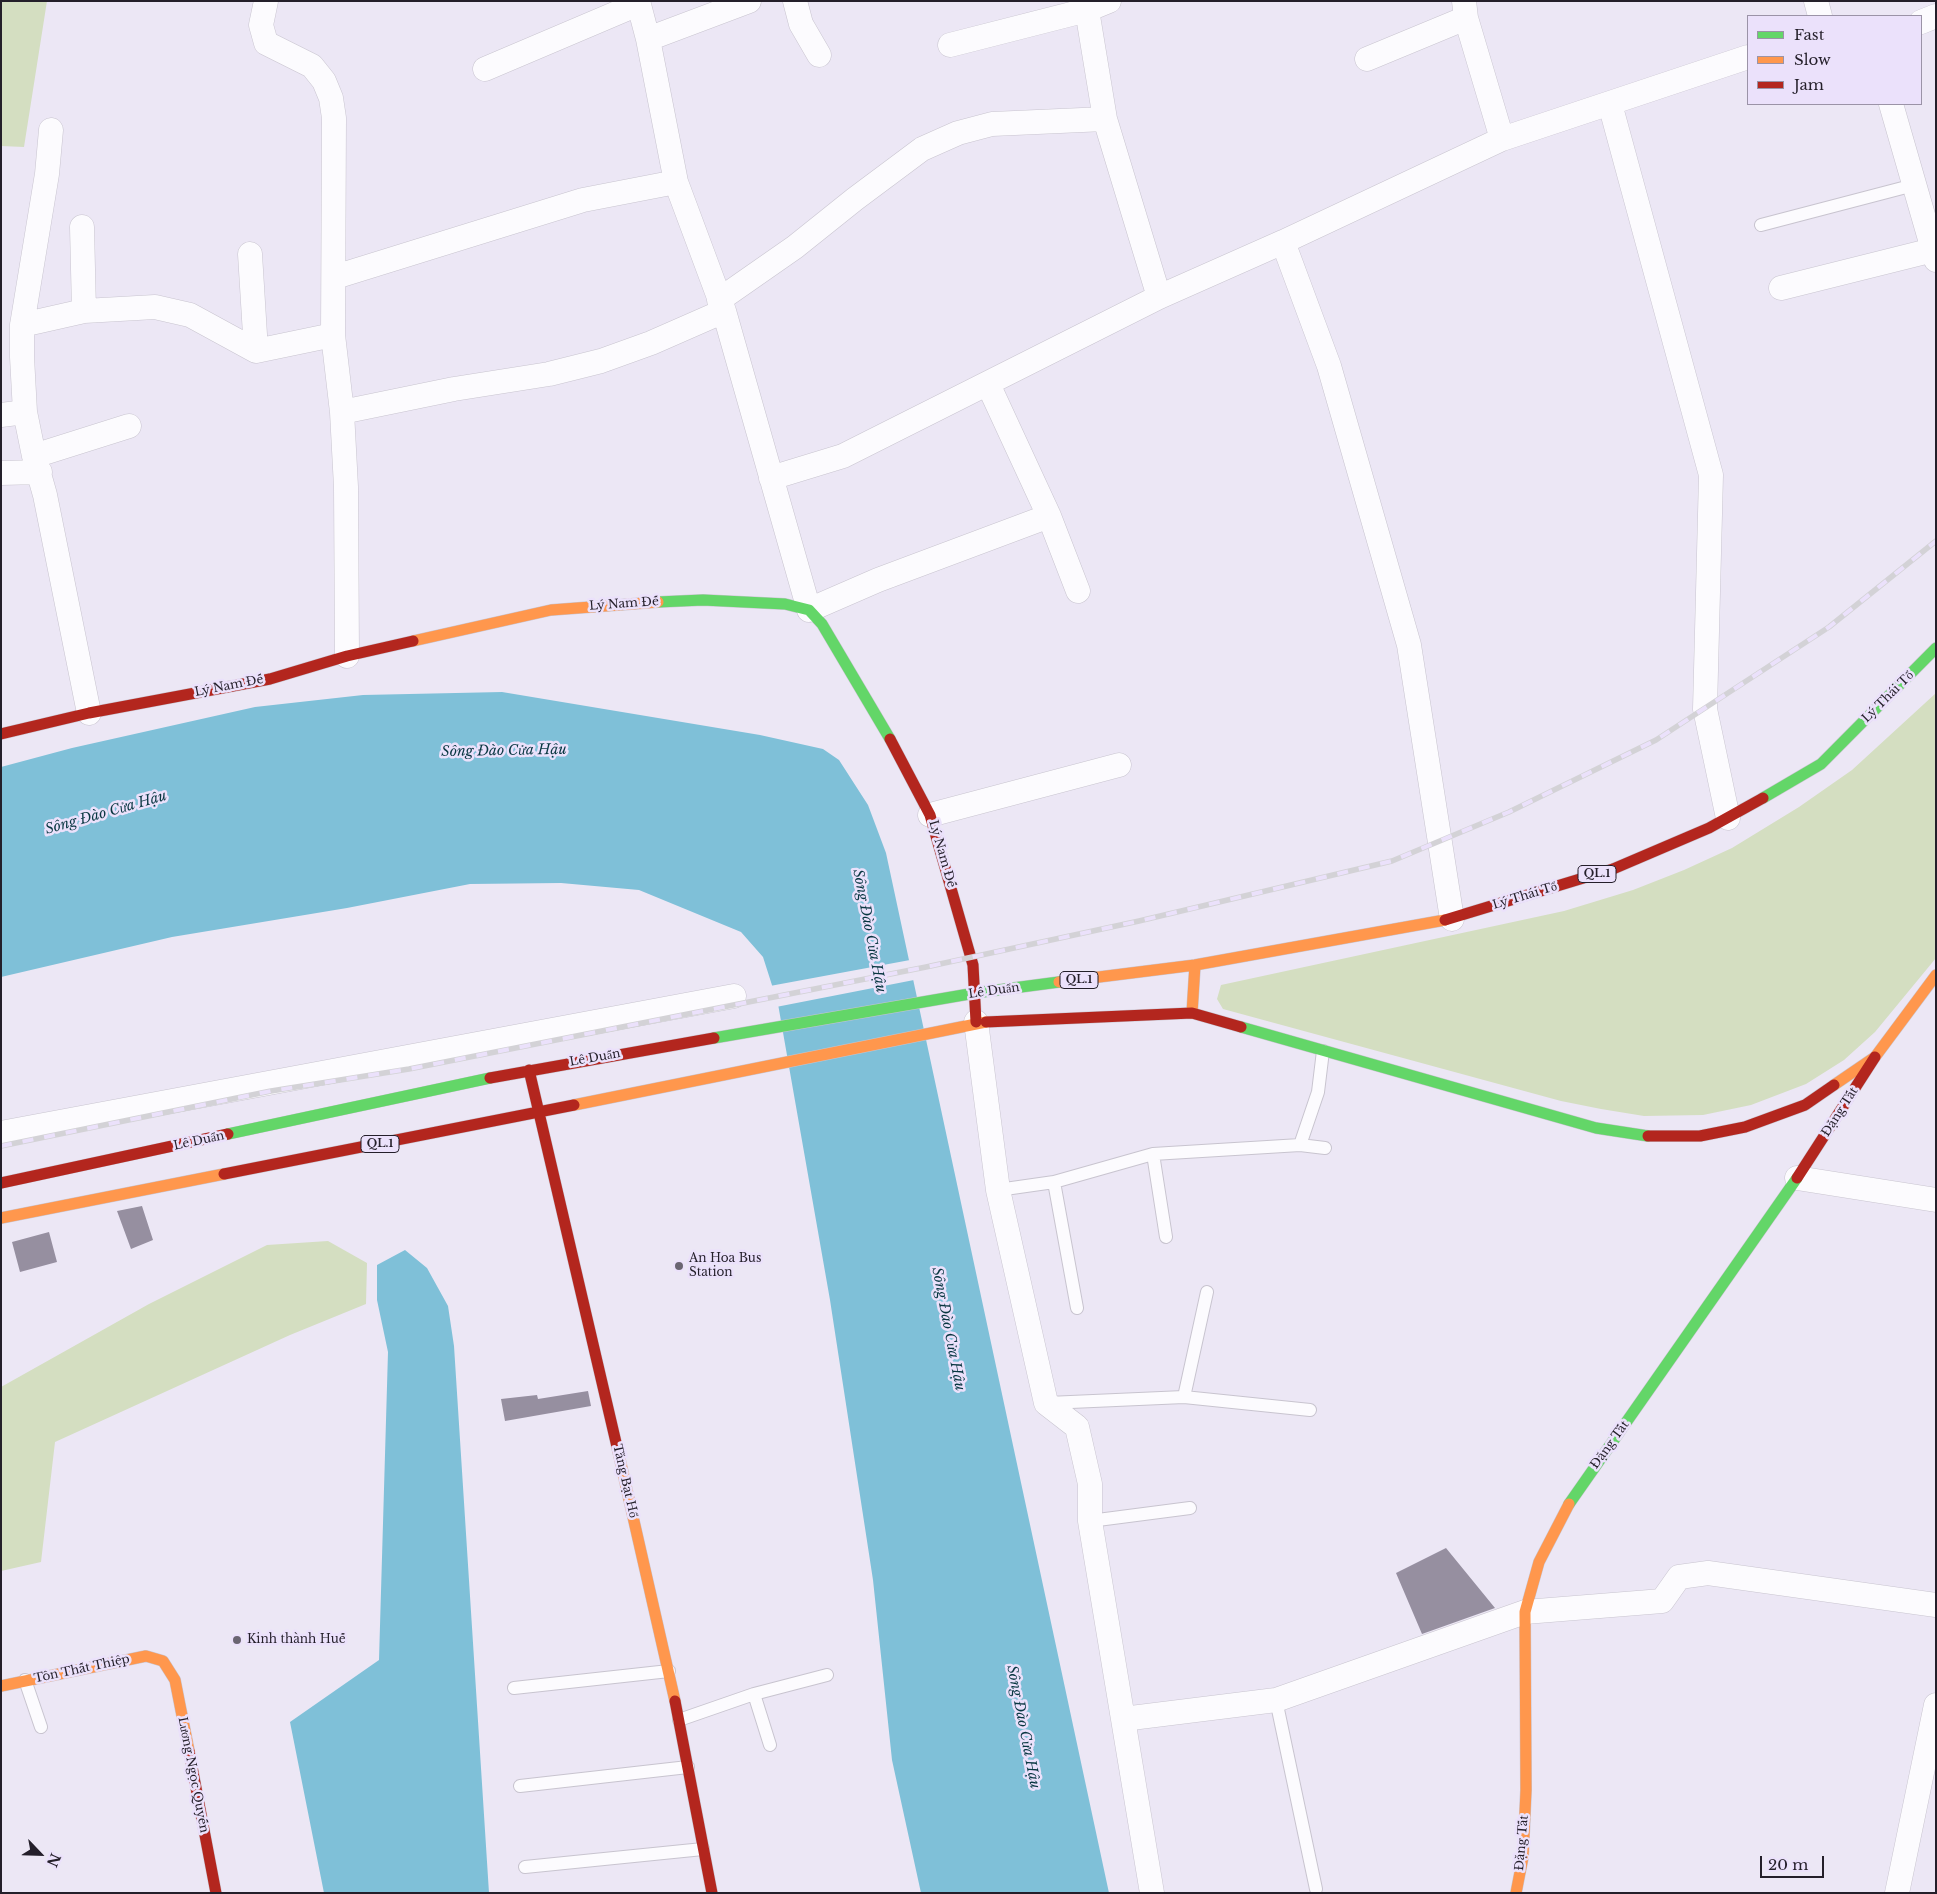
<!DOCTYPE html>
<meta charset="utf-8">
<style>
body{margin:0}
#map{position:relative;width:1937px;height:1894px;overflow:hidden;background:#ece7f5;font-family:"Libre Baskerville",serif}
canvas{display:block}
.frame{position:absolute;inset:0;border:2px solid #241f2a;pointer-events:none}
.legend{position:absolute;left:1747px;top:15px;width:175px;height:90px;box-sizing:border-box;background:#ebe1fb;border:1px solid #9b93a7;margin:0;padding:6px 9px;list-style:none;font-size:15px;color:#241f2a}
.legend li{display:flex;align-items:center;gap:10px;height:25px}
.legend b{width:25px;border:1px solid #9b93a7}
.north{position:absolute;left:15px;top:1829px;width:50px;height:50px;-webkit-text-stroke:4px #ebe1fb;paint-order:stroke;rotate:114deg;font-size:14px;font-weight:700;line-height:20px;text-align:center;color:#241f2a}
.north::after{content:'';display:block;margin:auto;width:18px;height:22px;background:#241f2a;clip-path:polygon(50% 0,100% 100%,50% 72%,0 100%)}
.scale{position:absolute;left:1760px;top:1856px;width:64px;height:22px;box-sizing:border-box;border:2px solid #241f2a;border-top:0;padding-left:6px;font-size:15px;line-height:18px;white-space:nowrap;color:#241f2a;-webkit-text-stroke:4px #ebe1fb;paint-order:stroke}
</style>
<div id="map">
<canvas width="1937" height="1894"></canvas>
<div class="frame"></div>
<ul class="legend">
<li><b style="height:6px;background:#63d668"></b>Fast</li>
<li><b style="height:6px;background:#ff974d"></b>Slow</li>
<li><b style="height:6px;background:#b3261e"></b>Jam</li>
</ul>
<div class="north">N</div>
<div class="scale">20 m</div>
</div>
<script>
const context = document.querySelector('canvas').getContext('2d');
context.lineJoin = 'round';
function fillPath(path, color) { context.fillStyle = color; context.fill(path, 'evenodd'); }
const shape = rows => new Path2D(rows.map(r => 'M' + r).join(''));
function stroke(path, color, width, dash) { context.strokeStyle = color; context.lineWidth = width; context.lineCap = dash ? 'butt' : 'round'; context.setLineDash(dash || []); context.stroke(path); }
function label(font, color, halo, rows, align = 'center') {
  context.font = font + ' "Libre Baskerville",serif'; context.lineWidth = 5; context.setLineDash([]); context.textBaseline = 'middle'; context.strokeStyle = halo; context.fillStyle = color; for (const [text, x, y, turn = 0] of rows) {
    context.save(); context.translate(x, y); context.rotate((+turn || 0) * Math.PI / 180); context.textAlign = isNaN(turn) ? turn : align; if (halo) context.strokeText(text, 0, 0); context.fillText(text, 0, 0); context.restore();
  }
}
const green = shape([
 [1,1,47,1,24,147,1,146],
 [1936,693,1936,958,1875,1032,1844,1060,1806,1084,1751,1105,1703,1115,1644,1116,1601,1109,1561,1101,1223,1009,1217,999,1221,985,1564,911,1633,890,1684,870,1732,848,1799,807,1852,770],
 [328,1241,367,1263,366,1304,290,1335,55,1442,41,1562,1,1571,1,1387,149,1304,267,1245]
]);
const water = shape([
 [502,692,760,735,823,749,839,760,868,805,886,853,1109,1893,921,1893,892,1760,873,1580,830,1300,778,1004,763,957,741,932,639,890,561,883,470,884,347,908,172,937,1,977,1,767,72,748,255,707,363,695],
 [405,1250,427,1268,448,1306,454,1346,489,1893,324,1893,290,1722,379,1660,388,1352,377,1300,377,1265]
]);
const pier = shape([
 [910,960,914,980,776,1007,770,986]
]);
const building = shape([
 [142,1206,153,1240,131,1249,117,1211],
 [49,1232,57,1262,20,1272,12,1242],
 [588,1391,591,1406,505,1421,501,1399,537,1395,538,1399],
 [1446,1548,1495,1608,1422,1634,1396,1573]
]);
const lane = shape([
 [1761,225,1914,185],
 [1300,1145,1318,1092,1323,1051],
 [1153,1154,1166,1237],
 [1054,1182,1077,1308],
 [998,1190,1054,1182,1153,1154,1300,1145,1325,1148],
 [1184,1397,1207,1292],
 [1048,1403,1184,1397,1310,1410],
 [1090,1521,1190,1508],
 [25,1680,41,1727],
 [514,1688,669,1671],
 [754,1694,770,1745],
 [1276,1700,1316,1889],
 [679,1720,754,1694,827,1675],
 [520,1786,688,1767],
 [525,1867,703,1849]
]);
const street = shape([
 [266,1,261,25,266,43,312,66,324,81,331,98,334,118,333,335,342,412,346,487,347,656],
 [638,1,648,39,676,182,724,311,809,610,878,580,1049,516],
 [795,1,801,24,819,55],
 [1109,1,1087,10,1105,119,1159,297],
 [1464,1,1466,18,1502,139],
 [1816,1,1820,16],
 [1921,22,1936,16],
 [648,39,749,1],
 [950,45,1087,10],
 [1367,59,1466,18],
 [485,69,638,4],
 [1610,104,1711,475,1705,709,1728,818],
 [1891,104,1936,260],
 [51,130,47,174,22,325,22,357,25,412,34,456,45,495,89,713],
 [82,227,84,311],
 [1283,242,1329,366,1409,645,1452,919],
 [250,254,256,351],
 [335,277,583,200,676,182],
 [1781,288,1933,250],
 [719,300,795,247,855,199,922,149,958,133,992,124,1105,119],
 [22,325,84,311,155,307,190,315,256,351,333,335],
 [988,384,1049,516,1078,591],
 [342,412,454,389,549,374,601,361,651,343,724,311],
 [1,415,25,412],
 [34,456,129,426],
 [1,473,40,472],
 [771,478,843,456,1159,297,1283,242,1502,139,1748,57],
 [930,815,1119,765],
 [976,1022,998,1190,1046,1403,1077,1427,1090,1484,1090,1521,1152,1893],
 [1,1133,734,996],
 [1797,1178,1936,1200],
 [1123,1719,1276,1700,1525,1612,1662,1601,1679,1577,1708,1573,1936,1605],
 [1897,1893,1936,1705]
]);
const fast = shape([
 [658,602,703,600,785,604,809,610,822,624,890,739],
 [1763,798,1821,764,1936,648],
 [1241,1027,1596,1128,1648,1136],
 [714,1038,975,993,1059,982],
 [228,1134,490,1078],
 [1569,1504,1797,1178]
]);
const slow = shape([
 [413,641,551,610,658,602],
 [1059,982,1195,965,1445,920],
 [1192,1013,1195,965],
 [1834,1085,1875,1057,1936,975],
 [574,1105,986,1022],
 [1,1218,224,1174],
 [618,1451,675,1701],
 [1,1686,146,1656,163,1661,175,1680,189,1751],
 [1516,1893,1523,1857,1526,1790,1525,1612,1539,1562,1569,1504]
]);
const jam = shape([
 [1,734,89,713,270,679,347,656,413,641],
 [890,739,930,815,973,965,976,1022],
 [1445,920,1613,869,1709,828,1763,798],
 [986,1022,1192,1013,1241,1027],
 [529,1070,618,1451],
 [490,1078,714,1038],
 [1648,1136,1700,1136,1745,1127,1805,1105,1834,1085],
 [224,1174,574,1105],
 [1797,1178,1875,1057],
 [1,1183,228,1134],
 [675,1701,712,1893],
 [189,1751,216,1893]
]);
const rail = shape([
 [1,1146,271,1091,409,1069,926,967,1139,921,1392,861,1509,812,1656,740,1829,627,1936,541]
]);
const markers = [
 [679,1266,5,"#6a6571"],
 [237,1640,5,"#6a6571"]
];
const shields = [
 [1597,874,38],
 [1079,980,38],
 [380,1144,38]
];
const shieldNames = [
 ["QL.1",1597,874],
 ["QL.1",1079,980],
 ["QL.1",380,1144]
];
const streetNames = [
 ["Lý Nam Đế",624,604,-4],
 ["Lý Nam Đế",229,686,-11],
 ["Lý Thái Tổ",1888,697,-45],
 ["Lý Nam Đế",942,854,74],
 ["Lý Thái Tổ",1525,896,-17],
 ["Lê Duẩn",994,991,-8],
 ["Lê Duẩn",595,1058,-10],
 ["Đặng Tất",1840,1112,-57],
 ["Lê Duẩn",199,1141,-12],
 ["Đặng Tất",1610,1445,-54],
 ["Tăng Bạt Hổ",625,1481,77],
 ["Tôn Thất Thiệp",82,1669,-12],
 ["Lương Ngọc Quyến",193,1775,79],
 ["Đặng Tất",1522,1843,-85]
];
const poiNames = [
 ["An Hoa Bus",689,1259],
 ["Station",689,1273],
 ["Kinh thành Huế",247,1640]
];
const waterNames = [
 ["Sông Đào Cửa Hậu",504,751,-1],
 ["Sông Đào Cửa Hậu",106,813,-16],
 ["Sông Đào Cửa Hậu",869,931,79],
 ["Sông Đào Cửa Hậu",948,1329,79],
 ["Sông Đào Cửa Hậu",1023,1727,79]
];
fillPath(green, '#d4dec1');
fillPath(water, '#7fc0d8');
fillPath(pier, '#ece7f5');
fillPath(building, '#968fa0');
stroke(lane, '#c8c4cf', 14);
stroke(street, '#c8c4cf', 25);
stroke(fast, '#c8c4cf', 12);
stroke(slow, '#c8c4cf', 12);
stroke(jam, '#c8c4cf', 12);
stroke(lane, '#fcfbfe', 12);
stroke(street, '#fcfbfe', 24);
stroke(fast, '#63d668', 11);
stroke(slow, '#ff974d', 11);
stroke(jam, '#b3261e', 11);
stroke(rail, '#d3d2d6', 5.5);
stroke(rail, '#ebe1fb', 4, [11]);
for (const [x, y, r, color] of markers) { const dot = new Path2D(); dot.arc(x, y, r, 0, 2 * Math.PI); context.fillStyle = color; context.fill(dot); stroke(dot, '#ebe1fb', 2); }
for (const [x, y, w] of shields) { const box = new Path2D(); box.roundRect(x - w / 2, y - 8.5, w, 17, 4); context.fillStyle = '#ebe1fb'; context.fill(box); stroke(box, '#241f2a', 1); }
label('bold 11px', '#241f2a', null, shieldNames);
label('12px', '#241f2a', '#ebe1fb', streetNames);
label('12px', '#241f2a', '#ebe1fb', poiNames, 'left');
label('italic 14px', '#093742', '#ebe1fb', waterNames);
</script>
